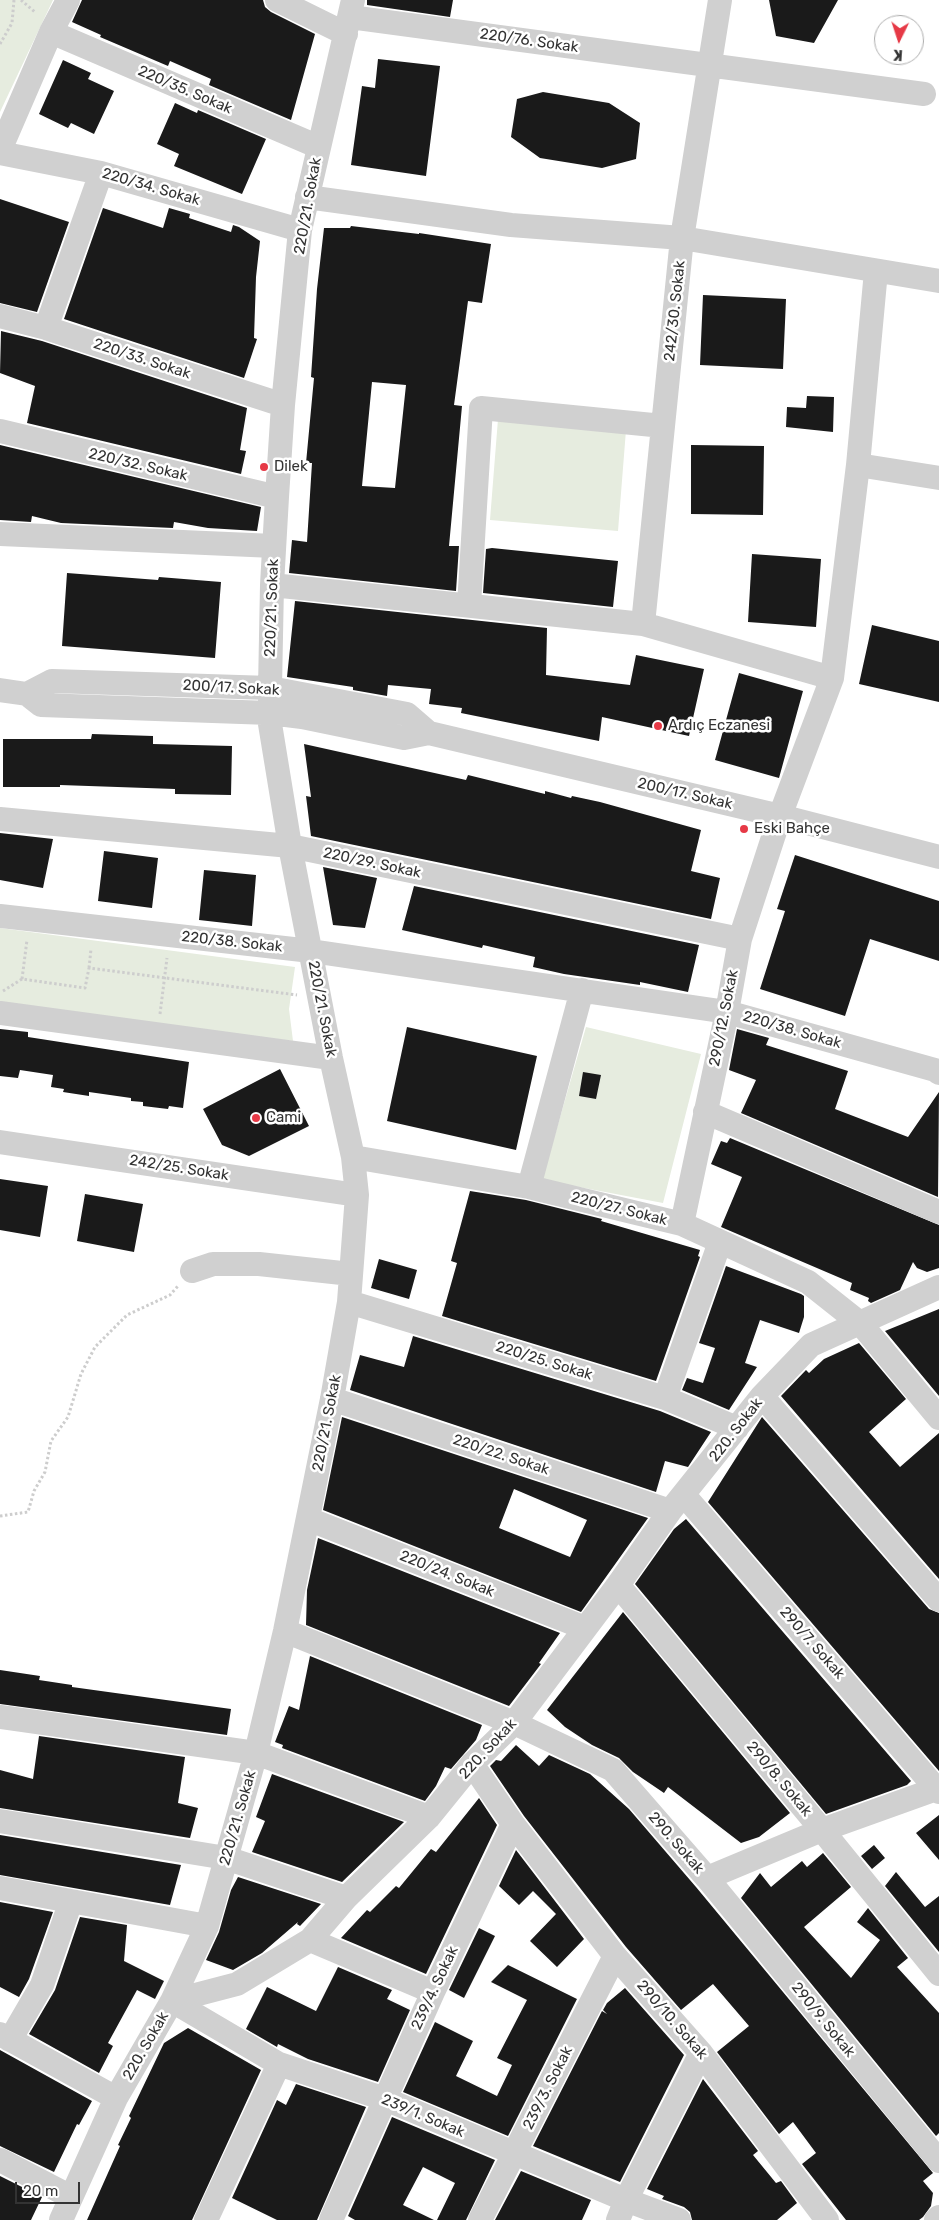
<!DOCTYPE html>
<meta charset="utf-8">
<style>
body{margin:0}
#map{position:relative;width:939px;height:2220px;overflow:hidden;background:#fff;font-family:Rubik,sans-serif}
canvas{display:block}
.north{position:absolute;left:874px;top:15px;width:50px;height:50px;box-sizing:border-box;background:#fff;border:1px solid #adadad;border-radius:50%;rotate:184deg;font-size:14px;font-weight:700;line-height:20px;text-align:center;color:#333}
.north::after{content:'';display:block;margin:auto;width:18px;height:22px;background:#e63946;clip-path:polygon(50% 0,100% 100%,50% 72%,0 100%)}
.scale{position:absolute;left:15px;top:2182px;width:65px;height:22px;box-sizing:border-box;border:2px solid #333;border-top:0;padding-left:6px;font-size:15px;line-height:18px;white-space:nowrap;color:#333;-webkit-text-stroke:4px #fff;paint-order:stroke}
</style>
<div id="map">
<canvas width="939" height="2220"></canvas>
<div class="north">K</div>
<div class="scale">20 m</div>
</div>
<script>
const context = document.querySelector('canvas').getContext('2d');
context.lineJoin = 'round';
function fillPath(path, color) { context.fillStyle = color; context.fill(path, 'evenodd'); }
const shape = rows => new Path2D(rows.map(r => 'M' + r).join(''));
function stroke(path, color, width, dash) { context.strokeStyle = color; context.lineWidth = width; context.lineCap = dash ? 'butt' : 'round'; context.setLineDash(dash || []); context.stroke(path); }
function label(font, color, halo, rows, align = 'center') {
  context.font = font + ' Rubik,sans-serif'; context.lineWidth = 5; context.setLineDash([]); context.textBaseline = 'middle'; context.strokeStyle = halo; context.fillStyle = color; for (const [text, x, y, turn = 0] of rows) {
    context.save(); context.translate(x, y); context.rotate((+turn || 0) * Math.PI / 180); context.textAlign = isNaN(turn) ? turn : align; if (halo) context.strokeText(text, 0, 0); context.fillText(text, 0, 0); context.restore();
  }
}
const green = shape([
 [0,0,53,0,0,112],
 [498,419,626,430,618,531,490,520],
 [0,928,295,967,289,1009,293,1041,0,1004],
 [586,1027,701,1054,663,1203,542,1180]
]);
const building = shape([
 [82,0,263,0,265,7,271,12,315,34,291,120,209,85,211,79,170,61,168,66,100,37,101,35,72,22],
 [367,0,453,0,450,17,367,5],
 [769,0,838,0,814,43,776,36],
 [378,59,440,66,426,176,351,165,362,86,375,88],
 [63,60,91,73,88,79,114,91,94,134,71,123,68,128,39,114],
 [543,92,609,103,640,123,636,159,602,168,540,158,511,137,517,99],
 [175,103,197,113,198,110,266,139,242,194,174,166,179,154,157,144],
 [0,199,69,222,37,312,0,303],
 [103,208,163,228,169,208,190,214,189,218,231,232,233,225,239,227,260,241,256,277,254,338,257,339,244,378,64,319],
 [351,226,419,234,419,233,491,244,482,303,468,301,454,405,462,406,449,546,459,546,456,591,289,573,292,540,307,542,312,463,306,463,314,378,311,377,317,289,324,228,350,228],
 [372,382,406,385,395,488,362,486],
 [703,295,786,299,783,369,700,365],
 [1,331,42,341,247,408,240,450,246,451,241,474,27,423,35,386,0,373],
 [807,396,834,397,833,432,786,427,787,407,806,408],
 [0,445,261,507,257,531,208,528,174,522,173,528,61,523,32,516,31,522,0,520],
 [691,445,764,446,763,515,691,514],
 [492,548,618,561,613,607,483,593,486,549],
 [752,554,821,559,816,627,748,622],
 [67,573,158,580,159,577,221,582,215,658,62,646],
 [295,601,547,628,546,675,630,685,636,655,704,669,689,736,602,717,599,741,461,713,462,708,429,704,431,689,388,685,387,696,353,690,353,687,287,677],
 [872,625,939,641,939,702,859,684],
 [739,673,803,691,779,778,715,760],
 [92,734,153,736,153,744,232,746,231,795,175,794,175,789,60,785,60,787,3,787,3,739,91,739],
 [304,744,466,780,468,775,545,794,545,791,571,798,572,796,600,802,701,830,691,871,720,878,711,919,311,836,306,796,311,797],
 [0,833,53,839,43,888,0,880],
 [104,851,158,858,152,908,98,901],
 [795,855,939,901,939,961,870,939,845,1016,760,989,785,911,777,909],
 [323,867,377,878,365,928,333,925],
 [204,870,256,875,252,926,199,920],
 [414,886,699,945,688,992,640,982,640,985,564,974,533,967,535,957,483,945,482,948,402,930],
 [407,1027,537,1056,516,1150,387,1121],
 [0,1029,28,1032,28,1037,189,1062,183,1108,169,1106,168,1109,143,1106,143,1102,131,1101,131,1098,89,1092,89,1096,63,1092,64,1089,51,1087,53,1075,20,1070,18,1078,0,1076],
 [737,1029,769,1038,766,1045,848,1071,835,1109,908,1137,939,1092,938,1197,741,1113,756,1080,729,1070],
 [280,1069,309,1126,249,1156,222,1145,203,1109],
 [583,1072,601,1075,596,1099,579,1096],
 [730,1138,939,1225,939,1268,927,1272,917,1268,913,1262,900,1290,871,1303,868,1301,869,1298,850,1290,852,1283,721,1227,742,1177,711,1164,721,1141,727,1143],
 [0,1179,48,1186,40,1237,0,1230],
 [470,1191,526,1200,602,1219,601,1221,700,1250,698,1256,700,1257,656,1381,442,1316,457,1263,451,1261],
 [85,1194,143,1204,134,1252,77,1241],
 [379,1259,417,1270,409,1299,371,1288],
 [726,1266,801,1294,804,1296,804,1317,799,1333,760,1320,745,1363,757,1367,729,1410,682,1390,687,1378,703,1383,715,1348,699,1343],
 [939,1309,939,1396,885,1331],
 [413,1336,660,1411,711,1432,688,1467,665,1461,656,1492,350,1390,360,1355,404,1367],
 [859,1343,906,1399,869,1432,900,1467,939,1433,939,1579,781,1396,806,1370,809,1373,824,1359],
 [342,1417,648,1518,581,1612,323,1510],
 [514,1489,587,1520,570,1557,499,1528],
 [762,1417,929,1609,939,1613,939,1771,708,1502],
 [686,1519,911,1781,907,1785,826,1814,635,1584,674,1529],
 [318,1538,560,1633,539,1663,541,1664,509,1706,306,1625,307,1590],
 [623,1612,790,1813,759,1837,741,1843,668,1787,664,1793,633,1772,619,1758,592,1745,565,1727,547,1710],
 [310,1656,482,1725,476,1740,451,1769,445,1767,436,1786,425,1801,282,1748,283,1745,275,1742,289,1706,299,1710],
 [0,1670,40,1676,39,1680,72,1685,72,1687,231,1709,227,1735,0,1704],
 [39,1736,185,1757,178,1803,198,1808,190,1838,0,1808,0,1770,33,1779],
 [516,1745,539,1766,549,1755,590,1774,629,1809,696,1887,933,2173,923,2181,933,2193,931,2206,923,2217,919,2220,846,2220,802,2164,816,2153,793,2122,779,2134,717,2052,749,2026,713,1984,681,2010,626,1947,524,1816,490,1766,496,1760,501,1761],
 [272,1774,404,1822,342,1882,252,1852,265,1821,256,1817],
 [479,1798,497,1825,426,1974,341,1938,367,1910,370,1912,396,1886,399,1888,431,1849,436,1852],
 [939,1815,939,1860,916,1833],
 [0,1835,181,1865,170,1905,0,1875],
 [874,1845,885,1858,872,1869,861,1856],
 [516,1850,584,1939,557,1967,530,1941,556,1914,533,1891,519,1905,499,1886],
 [823,1853,851,1887,804,1927,851,1978,880,1940,857,1922,868,1908,908,1958,897,1967,939,2013,939,2133,936,2136,741,1898,760,1873,771,1887,802,1861,807,1867],
 [896,1872,925,1907,939,1896,939,1952,885,1886],
 [238,1877,321,1904,300,1926,297,1924,298,1922,262,1953,233,1970,206,1960,219,1932,231,1890],
 [0,1902,53,1912,29,1979,19,1997,0,1987],
 [80,1917,127,1925,124,1961,164,1981,155,1999,137,1990,108,2043,113,2046,99,2073,29,2034,55,1990],
 [479,1928,495,1936,464,1998,449,1990],
 [508,1965,577,1999,508,2136,403,2092,435,2022,473,2041,456,2076,497,2096,512,2065,497,2058,527,2000,491,1982],
 [338,1967,392,1990,387,1999,410,2010,378,2082,308,2059,278,2044,277,2047,246,2029,267,1987,316,2011],
 [625,1988,684,2055,620,2182,533,2146,602,2011,607,2014,603,2010,607,2003],
 [188,2028,261,2070,192,2220,87,2220,120,2146,118,2145,131,2118,129,2116,164,2043],
 [0,2050,92,2101,79,2125,77,2124,54,2172,0,2146],
 [703,2079,758,2151,753,2155,776,2183,781,2181,797,2203,777,2220,692,2220,690,2212,684,2207,662,2199,664,2196,647,2189],
 [296,2084,366,2107,317,2220,277,2220,232,2198,277,2100,286,2105],
 [392,2117,495,2160,466,2220,437,2220,455,2183,423,2167,403,2205,434,2220,355,2220,348,2216],
 [521,2171,591,2200,582,2220,495,2220],
 [0,2176,42,2197,31,2220,0,2220]
]);
const path = shape([
 [21,0,36,13],
 [0,44,12,23,14,0],
 [89,968,91,949],
 [22,979,27,940],
 [3,991,22,979,85,988,89,968,297,995],
 [160,1014,167,958],
 [0,1516,28,1512,34,1491,45,1472,51,1441,68,1417,81,1374,95,1347,127,1315,170,1295,178,1286]
]);
const minor = shape([
 [277,0,346,34],
 [350,17,924,94],
 [51,32,319,147],
 [0,150,51,32,68,0],
 [0,153,101,173,300,230],
 [307,197,511,225,682,238,939,281],
 [0,316,46,328,283,405],
 [46,328,101,173],
 [0,431,277,497],
 [858,465,939,478],
 [0,534,274,546],
 [272,585,643,624,832,678],
 [469,605,481,408,663,426],
 [643,624,682,238,720,0],
 [0,690,27,694,41,705,270,713,302,717,404,738,429,733,780,816,939,857],
 [27,694,52,681,270,688,407,714,429,733],
 [0,819,290,846,740,939],
 [0,916,311,951,727,1012,935,1070,939,1073],
 [0,1013,331,1058],
 [705,1112,939,1212],
 [0,1142,357,1195],
 [353,1157,529,1187,682,1224,808,1282,861,1324,939,1418],
 [529,1187,582,990],
 [682,1224,727,1012,740,939,780,816,832,678,858,465,876,271],
 [192,1271,213,1264,259,1264,351,1274],
 [349,1302,665,1398,737,1428],
 [762,1396,939,1600],
 [665,1398,720,1242],
 [332,1399,670,1511],
 [684,1495,939,1792],
 [308,1519,585,1628],
 [618,1585,822,1830,939,1974],
 [285,1631,514,1723,613,1770,707,1878,939,2161],
 [0,1717,256,1753,429,1817],
 [0,1821,226,1858,346,1898],
 [513,1824,615,1956,701,2053,827,2220],
 [707,1878,822,1830,939,1788],
 [0,1888,207,1926],
 [310,1940,433,1992],
 [172,2001,237,1984,310,1940,346,1898,429,1817,472,1764,514,1723,618,1585,670,1511,762,1396,811,1345,939,1287],
 [172,2001,279,2064,385,2099,626,2200,679,2220],
 [0,2034,116,2098],
 [10,2040,42,1985,71,1901],
 [0,2160,71,2197],
 [61,2220,116,2098,172,2001,207,1926,256,1753,285,1631,332,1399,349,1302,357,1195,353,1157,331,1058,290,846,270,724,270,688,272,585,277,497,283,405,300,230,353,0],
 [206,2220,279,2064],
 [331,2220,433,1992,513,1824,472,1764],
 [480,2220,615,1956],
 [618,2220,626,2200,701,2053],
 [936,2220,939,2217]
]);
const markers = [
 [264,467,5,"#e63946"],
 [658,726,5,"#e63946"],
 [744,829,5,"#e63946"],
 [256,1118,5,"#e63946"]
];
const streetNames = [
 ["220/76. Sokak",529,41,8],
 ["220/35. Sokak",185,90,23],
 ["220/34. Sokak",151,187,16],
 ["220/21. Sokak",308,206,-80],
 ["242/30. Sokak",675,311,-84],
 ["220/33. Sokak",142,359,18],
 ["220/32. Sokak",138,465,13],
 ["220/21. Sokak",272,608,-88],
 ["200/17. Sokak",231,688,3],
 ["200/17. Sokak",685,794,13],
 ["220/29. Sokak",372,863,12],
 ["220/38. Sokak",232,942,6],
 ["220/21. Sokak",322,1009,79],
 ["290/12. Sokak",724,1018,-79],
 ["220/38. Sokak",792,1030,16],
 ["242/25. Sokak",179,1168,9],
 ["220/27. Sokak",619,1209,14],
 ["220/25. Sokak",544,1361,17],
 ["220/21. Sokak",327,1423,-79],
 ["220. Sokak",736,1430,-52],
 ["220/22. Sokak",501,1455,18],
 ["220/24. Sokak",447,1574,22],
 ["290/7. Sokak",812,1643,49],
 ["220. Sokak",488,1749,-47],
 ["290/8. Sokak",779,1779,50],
 ["220/21. Sokak",238,1818,-74],
 ["290. Sokak",676,1843,49],
 ["239/4. Sokak",435,1988,-65],
 ["290/10. Sokak",672,2020,49],
 ["290/9. Sokak",823,2020,51],
 ["220. Sokak",146,2046,-60],
 ["239/3. Sokak",548,2088,-63],
 ["239/1. Sokak",423,2116,23]
];
const poiNames = [
 ["Dilek",274,467],
 ["Ardıç Eczanesi",668,726],
 ["Eski Bahçe",754,829],
 ["Cami",266,1118]
];
fillPath(green, '#e6ecdf');
fillPath(building, '#1a1a1a');
stroke(path, '#cdcdcd', 3, [2.5, 2.5]);
stroke(minor, '#d0d0d0', 24);
for (const [x, y, r, color] of markers) { const dot = new Path2D(); dot.arc(x, y, r, 0, 2 * Math.PI); context.fillStyle = color; context.fill(dot); stroke(dot, '#fff', 2); }
label('15px', '#333', '#fff', streetNames);
label('15px', '#333', '#fff', poiNames, 'left');
</script>
